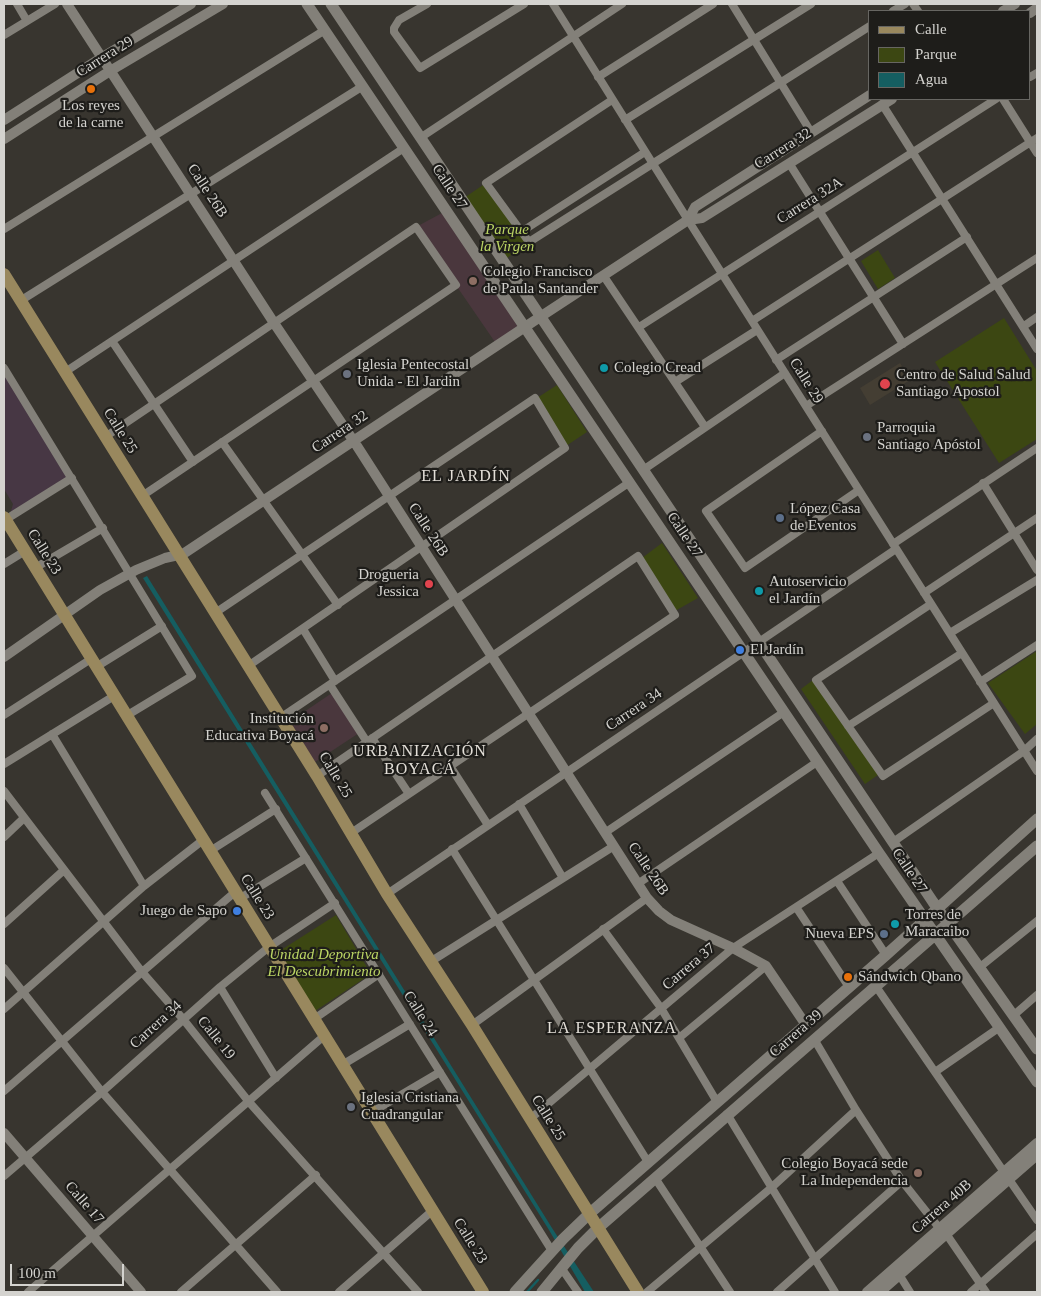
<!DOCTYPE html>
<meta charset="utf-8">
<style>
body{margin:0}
#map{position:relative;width:1041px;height:1296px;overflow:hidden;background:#38352f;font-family:"Times New Roman",serif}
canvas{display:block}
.frame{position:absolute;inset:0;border:5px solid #d4d3cf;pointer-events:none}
.legend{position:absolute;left:868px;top:10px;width:162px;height:90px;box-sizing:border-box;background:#1e1d1a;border:1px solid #676662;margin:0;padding:6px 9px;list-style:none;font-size:15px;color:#d4d3cf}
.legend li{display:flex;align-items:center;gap:10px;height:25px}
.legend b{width:25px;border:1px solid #676662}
.scale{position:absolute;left:10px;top:1264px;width:114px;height:22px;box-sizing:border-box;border:2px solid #d4d3cf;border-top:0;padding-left:6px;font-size:15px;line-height:18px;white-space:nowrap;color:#d4d3cf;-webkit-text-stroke:4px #1e1d1a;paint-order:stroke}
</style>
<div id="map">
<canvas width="1041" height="1296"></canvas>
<div class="frame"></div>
<ul class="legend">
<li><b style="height:6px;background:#99885e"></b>Calle</li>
<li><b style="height:14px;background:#3c4712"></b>Parque</li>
<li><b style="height:14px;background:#155e61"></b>Agua</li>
</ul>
<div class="scale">100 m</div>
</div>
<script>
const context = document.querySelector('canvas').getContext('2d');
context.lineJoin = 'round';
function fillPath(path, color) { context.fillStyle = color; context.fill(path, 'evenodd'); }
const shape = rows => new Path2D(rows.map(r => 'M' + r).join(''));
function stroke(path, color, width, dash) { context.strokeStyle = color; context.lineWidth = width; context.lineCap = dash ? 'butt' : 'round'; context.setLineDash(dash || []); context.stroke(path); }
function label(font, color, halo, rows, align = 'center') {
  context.font = font + ' "Times New Roman",serif'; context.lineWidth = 4.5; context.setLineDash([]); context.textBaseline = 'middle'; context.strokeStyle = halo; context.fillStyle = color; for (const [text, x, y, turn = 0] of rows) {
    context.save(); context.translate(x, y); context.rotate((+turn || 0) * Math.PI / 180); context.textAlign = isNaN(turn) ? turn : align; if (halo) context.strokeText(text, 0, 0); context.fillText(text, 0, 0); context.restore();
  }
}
const commercial = shape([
 [4,368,72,478,5,520,11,511,13,504,4,489]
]);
const built = shape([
 [900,363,910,380,870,405,860,388]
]);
const education = shape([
 [442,213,525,327,497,345,416,227],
 [332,693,359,733,315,762,289,722]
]);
const green = shape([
 [486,183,529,242,503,261,461,200],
 [878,250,895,278,878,289,861,261],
 [1004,318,1037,371,1037,439,999,463,935,362],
 [557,385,587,432,566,446,537,398],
 [662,543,698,598,675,611,642,558],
 [1037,651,1037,724,1025,734,988,683],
 [813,680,878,775,865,784,801,689],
 [336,915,371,974,315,1011,278,952]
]);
const water = shape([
 [147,576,552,1228,594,1292,585,1292,549,1230,143,578]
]);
const stream = shape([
 [527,1292,538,1280]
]);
const minor = shape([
 [17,4,27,21],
 [427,4,399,20,394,28,394,32,420,68,524,4],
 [553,4,688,220,1037,771],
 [732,4,811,132],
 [913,4,918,11],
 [893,11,905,4],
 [4,35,55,4],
 [598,77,713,4],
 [1030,77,1037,73],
 [1003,99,1037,153],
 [612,100,486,183,529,242,870,26],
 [882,104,1037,349],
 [625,120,811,4],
 [420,138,622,4],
 [789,163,903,344],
 [4,229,325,30],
 [521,232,645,152],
 [603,275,705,427],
 [20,301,363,86],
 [752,321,1037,138],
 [1024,326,1037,317],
 [639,327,996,99],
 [112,341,193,462],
 [776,360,967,237],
 [4,368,192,676,126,716],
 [65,372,404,148],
 [675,382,757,330],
 [806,406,1037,258],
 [822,431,706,511,745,568,859,490],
 [105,437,416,227,456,285,142,496],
 [222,442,338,605],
 [643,470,785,373],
 [983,483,1037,570],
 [5,520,72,478],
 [893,544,1037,448],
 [4,564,25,551],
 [35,568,103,528],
 [924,593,1037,518],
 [931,604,816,680,883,776,994,703],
 [215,613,535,398,565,448,248,666],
 [303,629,335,681],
 [950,633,1037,580],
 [96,667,162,626],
 [980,682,1037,645],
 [330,685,367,742],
 [4,715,91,659],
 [280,718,630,482],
 [848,726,962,653],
 [52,734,144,886],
 [372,738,409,794],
 [4,764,114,696],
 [450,766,488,825],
 [317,776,638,556,675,615,351,833],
 [4,791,142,972,183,1019,249,1102,418,1292],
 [265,793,552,1251],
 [519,804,563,878],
 [606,832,784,712],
 [4,837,24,818],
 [893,842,1024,751,1037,739],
 [452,849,648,1162],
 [210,851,276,809],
 [837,881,886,955],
 [639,883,817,762],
 [387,894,896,549],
 [239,899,306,858],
 [796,907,849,987],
 [4,924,64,870],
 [603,929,661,1008,717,1102],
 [430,962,614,846],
 [980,967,1037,921],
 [4,968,102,1092,277,1292],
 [875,985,1037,1220],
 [220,987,276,1078],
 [4,1009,144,886,203,840],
 [1014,1015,1037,995],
 [314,1019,379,974],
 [472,1025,647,898],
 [679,1038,766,966],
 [814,1039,856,1110,902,1181,940,1229,947,1235,986,1292],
 [342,1065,410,1024],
 [935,1072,1000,1027],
 [4,1091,235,892],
 [372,1112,440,1072],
 [727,1114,835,1292],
 [530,1119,733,948,879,853],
 [4,1176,102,1092,220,987,269,947,335,903],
 [655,1178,730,1292],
 [562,1269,578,1292],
 [900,1276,910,1292],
 [28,1292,324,1036],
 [181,1292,316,1175],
 [339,1292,432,1211],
 [647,1292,771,1188,856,1110],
 [777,1292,902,1181],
 [971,1292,1037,1234]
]);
const tertiary = shape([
 [67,4,274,323,357,446,647,898,659,911,671,920,733,948,766,966,806,1025],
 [1003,11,1015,4],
 [1030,13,1037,8],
 [4,120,101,58,191,4],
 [4,139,110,71,223,4],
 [688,220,695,207,870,95],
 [4,657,100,590,136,570,165,558,183,554,540,317,688,220,702,218,892,99],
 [4,1133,141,1292],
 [867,1292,1037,1143],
 [880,1292,1037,1155]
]);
const secondary = shape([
 [307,4,879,853,1037,1082],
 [331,4,933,902,1037,1049],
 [515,1292,563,1239,589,1214,886,955,1037,819],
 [542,1292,578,1248,598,1228,1037,846]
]);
const primary = shape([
 [4,274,317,776,387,894,472,1025,638,1292],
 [4,517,483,1292]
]);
const markers = [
 [91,89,5,"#e8710a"],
 [473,281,5,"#8d6e63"],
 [604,368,5,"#0f9aa8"],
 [347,374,5,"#6b7280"],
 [885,384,6,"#e0444e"],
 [867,437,5,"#6b7280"],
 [780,518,5,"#5c6f8a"],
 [429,584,5,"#e0444e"],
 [759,591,5,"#0f9aa8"],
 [740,650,5,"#3f7fe0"],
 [324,728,5,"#8d6e63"],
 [237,911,5,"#3f7fe0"],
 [895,924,5,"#0f9aa8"],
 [884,934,5,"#5c6f8a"],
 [848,977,5,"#e8710a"],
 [351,1107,5,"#6b7280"],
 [918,1173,5,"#8d6e63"]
];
const streetNames = [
 ["Carrera 29",105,57,-32],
 ["Carrera 32",783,149,-32],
 ["Calle 27",449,187,56],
 ["Calle 26B",207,191,57],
 ["Carrera 32A",810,201,-32],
 ["Calle 29",806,381,58],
 ["Calle 25",120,431,58],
 ["Carrera 32",340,432,-34],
 ["Calle 26B",428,530,57],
 ["Calle 27",684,535,56],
 ["Calle 23",44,552,58],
 ["Carrera 34",634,710,-34],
 ["Calle 25",335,775,59],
 ["Calle 26B",648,869,56],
 ["Calle 27",909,871,56],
 ["Calle 23",257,897,58],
 ["Carrera 37",689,967,-40],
 ["Calle 24",420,1014,58],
 ["Carrera 34",156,1025,-42],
 ["Carrera 39",796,1034,-41],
 ["Calle 19",216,1038,51],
 ["Calle 25",548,1118,58],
 ["Calle 17",84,1203,49],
 ["Carrera 40B",942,1207,-41],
 ["Calle 23",470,1241,58]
];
const poiNames = [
 ["Los reyes",91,106,"center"],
 ["de la carne",91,123,"center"],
 ["Colegio Francisco",483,272],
 ["de Paula Santander",483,289],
 ["Iglesia Pentecostal",357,365],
 ["Unida - El Jardin",357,382],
 ["Colegio Cread",614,368],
 ["Centro de Salud Salud",896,375],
 ["Santiago Apostol",896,392],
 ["Parroquia",877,428],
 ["Santiago Apóstol",877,445],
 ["López Casa",790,509],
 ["de Eventos",790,526],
 ["Drogueria",419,575,"right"],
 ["Jessica",419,592,"right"],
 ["Autoservicio",769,582],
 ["el Jardín",769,599],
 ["El Jardín",750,650],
 ["Institución",314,719,"right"],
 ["Educativa Boyacá",314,736,"right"],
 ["Juego de Sapo",227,911,"right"],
 ["Torres de",905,915],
 ["Maracaibo",905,932],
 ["Nueva EPS",874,934,"right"],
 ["Sándwich Qbano",858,977],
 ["Iglesia Cristiana",361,1098],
 ["Cuadrangular",361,1115],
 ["Colegio Boyacá sede",908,1164,"right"],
 ["La Independencia",908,1181,"right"]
];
const parkNames = [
 ["Parque",507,230],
 ["la Virgen",507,247],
 ["Unidad Deportiva",324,955],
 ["El Descubrimiento",324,972]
];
const neighbourhoodNames = [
 ["EL JARDÍN",466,477],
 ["URBANIZACIÓN",420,752],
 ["BOYACÁ",420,770],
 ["LA ESPERANZA",612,1029]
];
fillPath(commercial, '#473744');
fillPath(built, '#443e33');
fillPath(education, '#4a373d');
fillPath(green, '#3c4712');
fillPath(water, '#155e61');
stroke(stream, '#155e61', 2.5);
stroke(minor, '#838079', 8);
stroke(tertiary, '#838079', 10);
stroke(secondary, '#838079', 11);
stroke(primary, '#99885e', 12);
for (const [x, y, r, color] of markers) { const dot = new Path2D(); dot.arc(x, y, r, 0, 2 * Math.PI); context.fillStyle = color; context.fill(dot); stroke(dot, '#1e1d1a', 2); }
label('15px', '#d4d3cf', '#1e1d1a', streetNames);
label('15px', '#d4d3cf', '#1e1d1a', poiNames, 'left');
label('italic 15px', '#bbd564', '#1e1d1a', parkNames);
context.letterSpacing = '1px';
label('16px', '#e3dfd8', '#1e1d1a', neighbourhoodNames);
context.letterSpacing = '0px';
</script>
